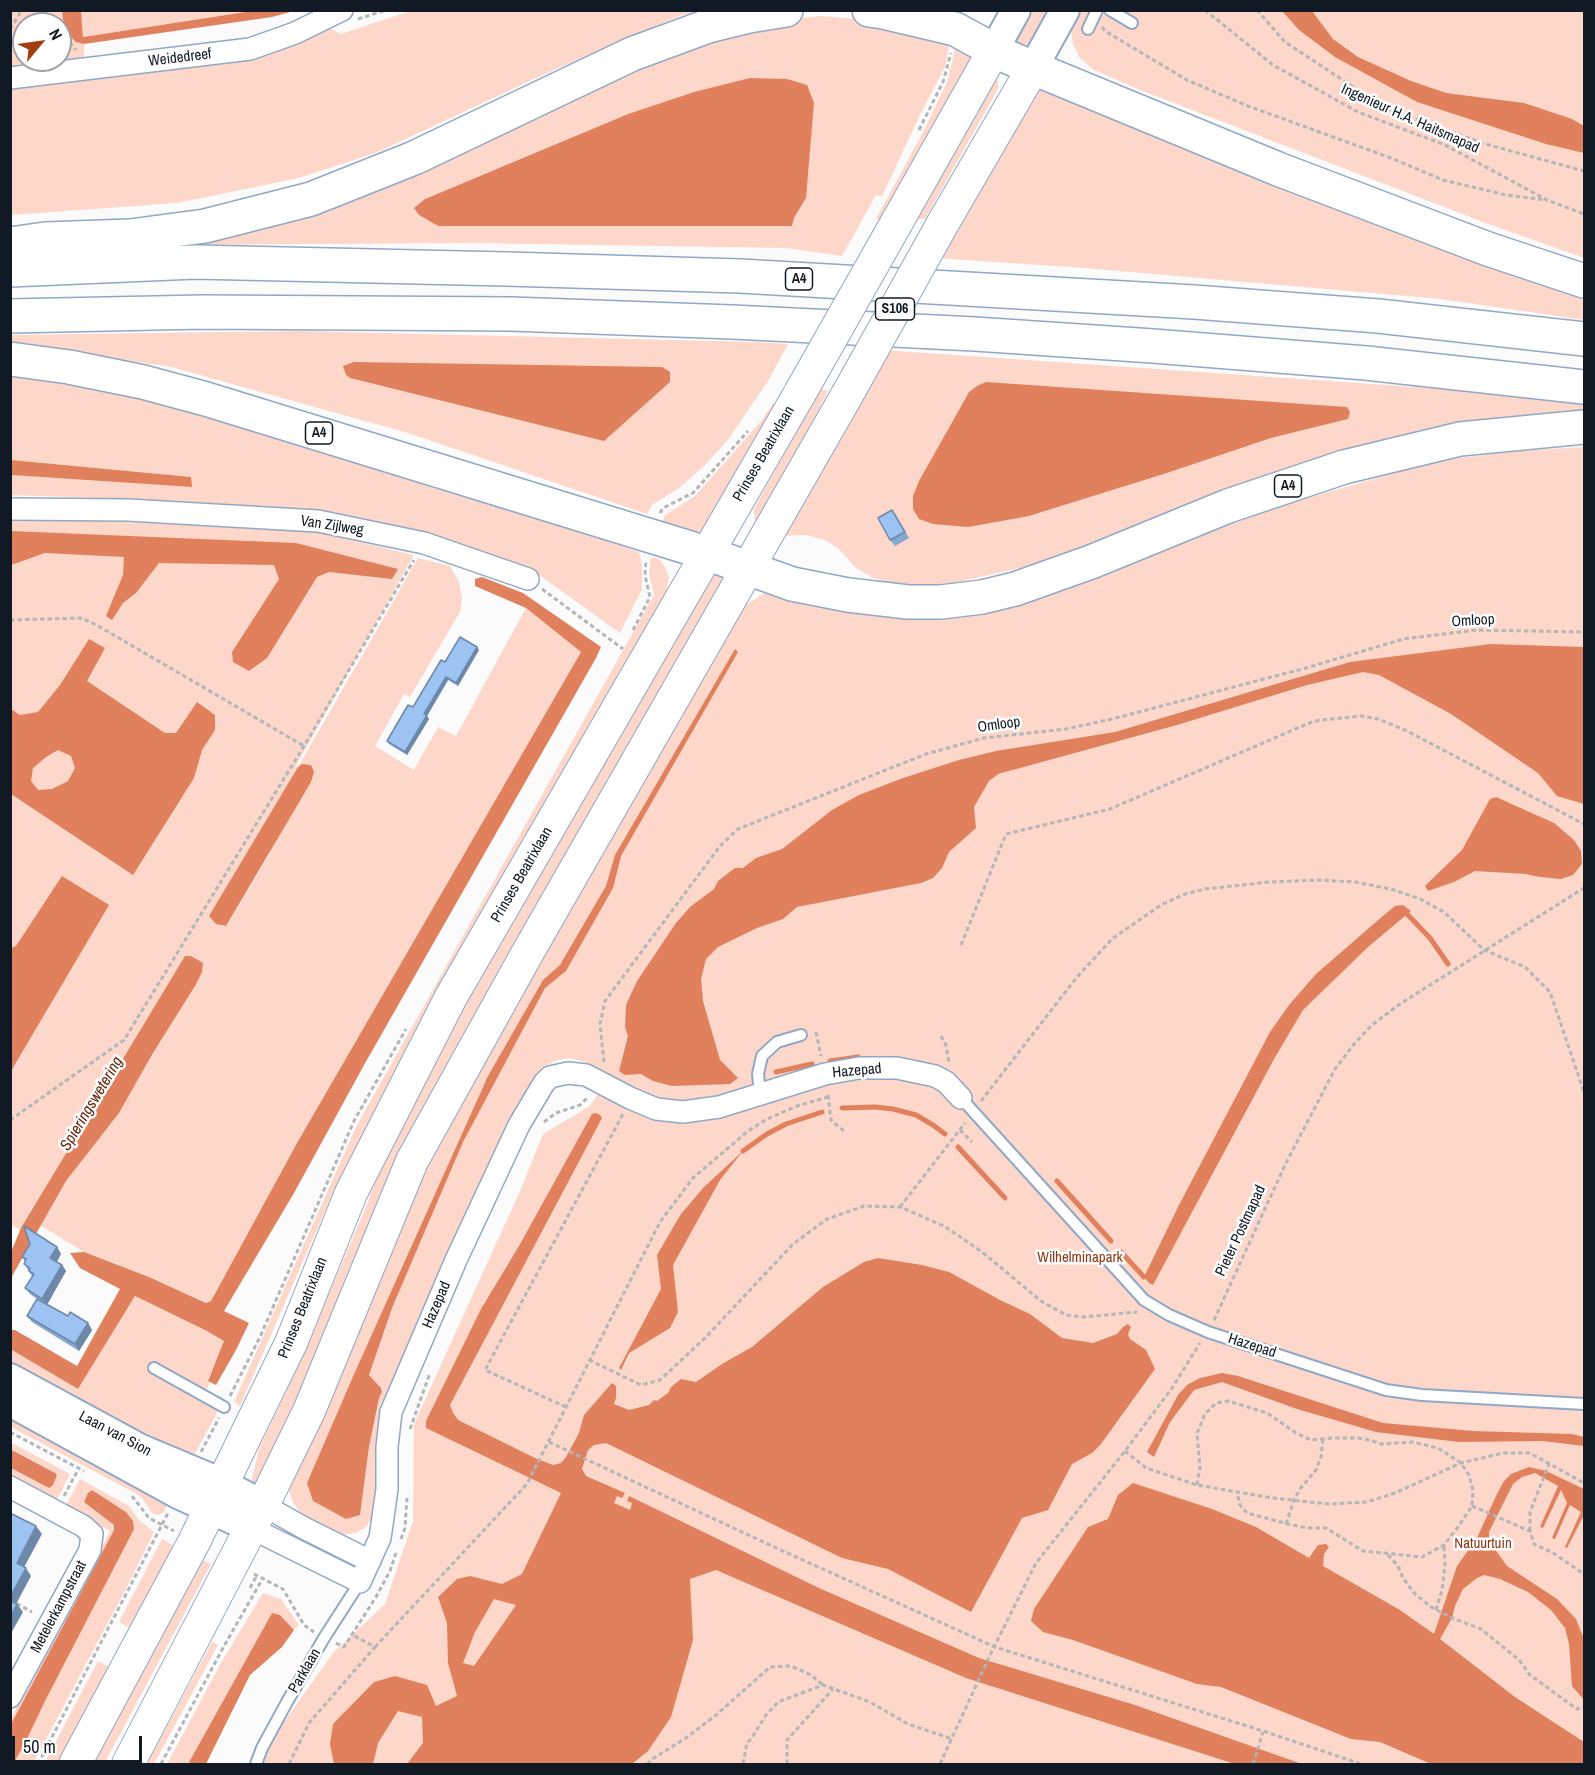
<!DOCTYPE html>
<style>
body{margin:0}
#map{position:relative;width:1595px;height:1775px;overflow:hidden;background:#fbfbfb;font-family:"Archivo Narrow",sans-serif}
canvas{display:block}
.frame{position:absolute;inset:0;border:12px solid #101924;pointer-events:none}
.north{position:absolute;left:12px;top:12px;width:60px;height:60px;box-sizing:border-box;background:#fff;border:2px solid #9fa3a7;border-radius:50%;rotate:61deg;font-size:16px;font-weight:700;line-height:24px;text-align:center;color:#101924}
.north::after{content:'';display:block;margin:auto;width:21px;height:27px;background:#a33e12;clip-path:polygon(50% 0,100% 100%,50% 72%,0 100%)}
.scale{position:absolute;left:12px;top:1736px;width:130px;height:27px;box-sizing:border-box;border:3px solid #101924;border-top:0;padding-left:8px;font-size:18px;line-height:21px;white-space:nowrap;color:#101924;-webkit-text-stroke:4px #fff;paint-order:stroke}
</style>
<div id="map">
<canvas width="1595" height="1775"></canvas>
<div class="frame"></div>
<div class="north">N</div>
<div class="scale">50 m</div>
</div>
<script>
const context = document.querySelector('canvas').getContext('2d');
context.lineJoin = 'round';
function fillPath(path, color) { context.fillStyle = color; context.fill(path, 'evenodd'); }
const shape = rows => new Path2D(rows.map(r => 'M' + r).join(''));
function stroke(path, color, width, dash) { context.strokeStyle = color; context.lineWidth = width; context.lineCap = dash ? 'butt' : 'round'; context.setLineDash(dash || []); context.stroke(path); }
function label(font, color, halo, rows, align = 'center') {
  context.font = font + ' "Archivo Narrow",sans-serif'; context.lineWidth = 5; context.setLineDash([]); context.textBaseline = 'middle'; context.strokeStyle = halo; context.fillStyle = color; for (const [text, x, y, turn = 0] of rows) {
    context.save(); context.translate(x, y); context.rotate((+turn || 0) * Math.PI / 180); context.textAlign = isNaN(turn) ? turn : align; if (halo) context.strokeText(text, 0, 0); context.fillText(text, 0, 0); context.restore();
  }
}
const green = shape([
 [1091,10,1584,11,1584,258,1491,225,1140,90,1092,69,1080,58,1073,44,1071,31,1073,15],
 [10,11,62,11,64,27,72,39,84,44,84,58,11,67],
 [24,24,60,24,60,60,24,60],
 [81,11,252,11,83,37],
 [410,11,699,11,682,15,620,41,536,78,378,152,299,178,177,203,11,215,11,87,80,81,194,64,328,27,341,34],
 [1028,11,1054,11,1026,60,1004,51],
 [820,16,898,22,951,36,945,67,921,113,882,196,876,195,842,256,787,248,470,243,142,245,644,57,756,23],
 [694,92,806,198,794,218,792,226,438,226,419,215,425,199,628,114],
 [958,38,984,49,881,220,876,219,922,134,947,82],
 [1039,78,1584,289,1584,320,1441,299,1085,268,935,258],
 [998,80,998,89,925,219,917,219,956,136,994,82],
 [297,331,756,342,788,344,768,381,727,441,703,467,679,488,652,505,647,514,408,433,171,367,11,344,10,335],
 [346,375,604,441,350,378],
 [883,350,1516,394,1584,402,1584,414,1097,542,1041,563,941,586,911,588,873,578,856,568,838,548,825,540,806,535,775,536],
 [977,386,1348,419,1271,438,1167,473,1029,516,919,481,969,392],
 [11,373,65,379,198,410,436,489,564,526,639,552,642,565,642,589,620,633,531,569,350,518,185,501,11,495,11,475,191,487,191,477,11,460],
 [820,389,828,391,760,526,755,524,754,509],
 [773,403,776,404,707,529,697,532,689,532,662,523,665,515,695,496,762,420],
 [1584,447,1584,1764,254,1764,333,1653,385,1604,413,1521,414,1424,521,1189,543,1134,590,1106,605,1084,590,1064,571,1058,558,1060,543,1067,535,1076,517,1110,380,1428,376,1452,377,1498,374,1515,366,1527,356,1533,343,1535,304,1517,293,1502,288,1487,413,1191,539,957,583,889,746,605,766,592,1055,590,1146,558,1273,508,1412,468,1460,458,1519,451],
 [369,1376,381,1388,382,1392,379,1398,369,1447,360,1515],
 [10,517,308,530,414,555,296,766,298,767,221,926,226,926,269,855,302,764,298,767,418,558,450,566,459,582,462,598,460,612,410,697,404,694,375,746,414,770,438,727,456,736,526,608,581,652,297,1143,211,1301,207,1303,149,1277,84,1252,40,1225,66,1181,119,1113,153,1053,195,986,24,1232,11,1225],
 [651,557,659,559,665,567,669,578,663,605,373,1126,338,1181,240,1406,234,1402,356,1127,654,595,649,574],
 [710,565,734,572,264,1476,255,1484,251,1483,259,1449,298,1367,367,1204,402,1107],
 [135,1296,207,1331,225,1341,208,1380,210,1382,202,1400,219,1409,190,1463,11,1374,10,1348,78,1389],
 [10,1418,168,1503,164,1512,158,1515,152,1513,142,1498,135,1493,11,1427],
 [10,1442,70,1474,56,1502,11,1478,11,1468,49,1488,50,1470,11,1449],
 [80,1479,129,1506,139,1520,154,1532,129,1583,33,1764,13,1764,133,1521,126,1512,92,1490,109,1521,114,1525,114,1530,11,1724,11,1718,110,1531,65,1507],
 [162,1539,178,1548,162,1579,139,1610,130,1628,119,1622],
 [196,1557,211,1564,104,1764,87,1764],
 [263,1593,281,1599,299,1625,294,1630,280,1615,272,1613,188,1764,167,1764,221,1663],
 [212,1642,218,1645,154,1764,147,1764],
 [98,1661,109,1667,65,1764,44,1764]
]);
const water = shape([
 [62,11,81,11,83,37,252,11,294,11,272,17,84,44,76,42,67,34,64,27],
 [1282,11,1312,11,1333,39,1358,57,1411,81,1446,93,1524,103,1572,119,1584,126,1584,153,1546,144,1417,102,1335,57,1299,30],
 [750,78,787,79,807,85,814,103,806,198,794,218,792,226,438,226,419,215,414,208,425,199,628,114,694,92],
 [354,362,662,367,670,372,670,382,604,441,350,378,346,375,343,366],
 [986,382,1347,407,1350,412,1348,419,1271,438,1167,473,1029,516,968,527,933,524,919,519,913,509,913,496,919,481,969,392,977,386],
 [11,460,191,477,192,487,11,475],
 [11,531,296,543,398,569,392,579,329,572,317,577,267,658,249,671,233,662,232,652,279,579,274,565,159,563,136,593,123,603,112,620,106,616,123,575,124,557,45,553,11,565],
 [482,577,523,593,601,647,596,658,364,1065,294,1193,224,1311,249,1323,236,1350,216,1385,208,1381,224,1341,207,1331,135,1296,78,1389,12,1350,11,1348,11,1330,15,1330,77,1366,120,1289,80,1268,70,1253,84,1252,149,1277,206,1303,211,1301,297,1143,581,652,526,608,475,586,475,579],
 [89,639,105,648,87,681,165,733,176,733,197,702,215,715,215,730,202,750,194,778,133,875,11,794,11,709,20,715,38,712,60,685],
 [58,750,71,756,75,768,68,781,52,789,38,790,31,781,33,768,46,757],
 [1491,644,1584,647,1584,804,1557,796,1538,773,1451,714,1379,675,1363,672,1307,685,1177,725,998,774,989,781,974,807,976,828,949,852,942,868,933,878,921,883,797,907,783,919,757,928,718,947,706,959,701,979,703,1001,720,1060,738,1078,730,1084,672,1086,653,1081,641,1074,625,1075,619,1071,628,1036,625,1027,626,1005,637,981,676,923,690,907,714,889,718,881,735,868,743,868,756,858,782,849,832,810,859,795,903,778,959,760,996,751,1115,732,1350,662],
 [735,649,738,652,621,856,613,888,566,971,545,988,463,1142,392,1308,369,1375,381,1388,382,1392,379,1398,369,1447,360,1515,346,1519,313,1501,307,1483,355,1372,488,1076,543,980,560,965,606,886,615,855],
 [302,764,311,765,314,772,311,782,226,926,216,924,209,916,298,767],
 [1496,797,1554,823,1574,840,1581,851,1582,864,1573,875,1561,879,1540,877,1525,874,1475,871,1454,882,1428,891,1425,886,1462,850,1490,799],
 [62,876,109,905,11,1071,11,948,16,946],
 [1403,905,1411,911,1368,947,1303,1010,1274,1059,1153,1285,1149,1283,1144,1277,1179,1205,1270,1032,1289,1005,1316,974,1384,915,1395,906],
 [185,956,191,956,203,963,202,972,195,986,153,1053,119,1113,66,1181,11,1278,11,1252,21,1228],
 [596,1113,600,1115,602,1118,450,1405,453,1413,458,1420,535,1458,553,1465,561,1463,566,1457,579,1433,584,1415,612,1383,616,1386,616,1398,614,1404,629,1410,649,1405,654,1400,657,1401,668,1393,671,1387,681,1379,696,1382,722,1364,752,1347,823,1287,864,1262,878,1258,922,1265,949,1272,1002,1301,1030,1314,1062,1338,1093,1343,1117,1334,1123,1327,1128,1324,1131,1327,1128,1334,1130,1339,1146,1350,1155,1369,1101,1444,1092,1453,1072,1464,1048,1510,1022,1518,971,1612,888,1569,842,1558,606,1443,594,1445,588,1450,582,1469,586,1476,625,1493,622,1498,617,1496,614,1503,630,1510,632,1503,627,1501,629,1496,819,1588,979,1658,1135,1705,1302,1764,1235,1764,966,1678,716,1570,690,1579,693,1640,671,1717,648,1751,632,1764,407,1764,423,1743,422,1717,398,1711,378,1743,373,1764,334,1764,330,1744,333,1724,374,1682,395,1676,427,1685,436,1706,457,1696,448,1663,447,1623,438,1597,457,1579,470,1576,502,1584,522,1574,561,1493,426,1428,426,1421,481,1309,519,1246,592,1114],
 [494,1599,516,1605,474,1666,463,1663,475,1632],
 [743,1151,720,1180,673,1265,678,1312,670,1328,629,1353,621,1370,619,1368,661,1289,657,1255,681,1214,704,1187],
 [1222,1373,1238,1376,1383,1423,1473,1431,1572,1434,1584,1437,1584,1446,1543,1441,1459,1442,1376,1432,1297,1409,1222,1382,1194,1390,1170,1422,1154,1457,1147,1452,1178,1395,1187,1385,1200,1378],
 [10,1449,55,1473,57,1475,53,1485,49,1488,11,1468],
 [1529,1467,1546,1471,1584,1489,1584,1515,1567,1548,1565,1547,1581,1512,1570,1505,1555,1539,1552,1538,1567,1503,1561,1490,1543,1528,1540,1527,1558,1486,1535,1473,1522,1477,1513,1484,1489,1532,1489,1541,1507,1566,1557,1599,1576,1619,1584,1639,1584,1700,1572,1686,1569,1644,1565,1628,1551,1610,1528,1592,1500,1579,1484,1575,1477,1578,1463,1589,1455,1606,1452,1618,1440,1639,1515,1697,1584,1742,1584,1764,1431,1764,1380,1742,1351,1739,1221,1687,1197,1684,1073,1640,1043,1632,1031,1621,1034,1609,1088,1527,1108,1519,1118,1495,1133,1483,1212,1509,1256,1527,1309,1558,1318,1545,1326,1544,1329,1547,1324,1554,1323,1566,1400,1610,1434,1634,1457,1566,1477,1538,1497,1494,1504,1481,1511,1474],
 [92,1490,126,1512,133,1521,134,1529,46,1699,24,1745,13,1764,11,1764,11,1724,114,1530,114,1525,84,1502,88,1493],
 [272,1613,280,1615,294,1630,282,1647,250,1675,206,1764,188,1764]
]);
const stream = shape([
 [1407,914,1430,938,1448,964],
 [830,1061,858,1057],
 [776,1072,812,1064],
 [842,1108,875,1107,893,1109,916,1115,933,1125,945,1134],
 [958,1147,1005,1198],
 [743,1151,767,1134,786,1124,822,1112],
 [1057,1181,1111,1241],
 [1121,1252,1144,1277]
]);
const path = shape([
 [44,10,54,24],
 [1205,10,1273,65,1358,112,1445,145,1547,200,1584,214],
 [1257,10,1285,42,1387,109,1482,143,1584,171],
 [358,19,386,10],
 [1102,27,1105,31,1187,80,1248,106,1391,158,1443,180,1506,195,1547,200],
 [10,29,22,10],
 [60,31,76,50],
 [919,130,943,82,951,53],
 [660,513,663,508,693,493,748,431],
 [542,589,623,649],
 [10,620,82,618,100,627,304,746],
 [633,630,650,597,645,575,646,560],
 [961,945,1006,834,1110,809,1314,721,1361,716,1378,719,1405,730,1584,824],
 [816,1032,821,1056],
 [941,1036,946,1045,949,1063],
 [604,1062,600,1024,605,1001,720,846,738,829,926,754,984,738,1066,729,1112,719,1306,668,1403,639,1476,630,1584,632],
 [828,1095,831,1120,845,1132],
 [981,1101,1077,977,1112,939,1161,905,1185,894,1205,889,1269,882,1318,880,1355,882,1391,889,1420,899,1444,912,1484,950,1525,967,1550,992,1584,1092],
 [10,1120,124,1040,304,746,414,560],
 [544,1122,556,1113,580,1105,587,1098],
 [960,1130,972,1142],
 [900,1207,965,1123],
 [1214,1320,1286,1163,1335,1069,1355,1043,1372,1025,1400,1004,1584,888],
 [589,1360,641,1385,660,1380,706,1337,793,1244,827,1219,864,1206,900,1207,944,1226,982,1252,1041,1301,1066,1315,1084,1317,1137,1312],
 [230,1396,260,1337,354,1121,406,1029],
 [566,1407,485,1370,623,1114],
 [410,1429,430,1373],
 [10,1432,84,1471],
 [549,1442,772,1546,995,1647,1263,1731,1361,1764],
 [1125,1451,1146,1468,1197,1485,1272,1498,1330,1504,1367,1502,1395,1493,1461,1463,1503,1453,1530,1453,1584,1483],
 [201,1452,219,1418],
 [1197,1485,1200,1468,1197,1433,1205,1414,1216,1403,1228,1401,1267,1413,1296,1433,1311,1440,1333,1438,1358,1438,1370,1440,1381,1444,1412,1442,1438,1448,1461,1463,1469,1475,1473,1491,1472,1506,1458,1527,1444,1545,1422,1557,1363,1551,1326,1528,1307,1528,1288,1524,1247,1513,1240,1505,1237,1493],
 [64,1496,79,1468],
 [132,1496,149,1518,174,1531],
 [1472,1506,1530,1531,1534,1544,1553,1553,1584,1574],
 [1286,1524,1294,1500,1300,1489,1316,1470,1321,1457,1323,1439],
 [1530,1531,1530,1512,1549,1464],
 [401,1539,405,1528,407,1498],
 [1388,1555,1398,1566,1403,1578,1415,1594,1431,1607,1452,1618,1481,1629,1519,1660,1530,1675,1577,1709,1584,1706],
 [254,1574,283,1589,304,1625,314,1632],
 [250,1588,257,1575],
 [10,1600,32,1612],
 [1436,1610,1442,1590,1445,1566,1444,1545],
 [336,1643,344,1647,376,1597,390,1571,396,1553],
 [375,1647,527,1484,660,1222,693,1178,748,1131,767,1119,797,1106,828,1097],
 [38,1764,168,1513],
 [161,1764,224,1646,263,1578],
 [289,1764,309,1723,375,1647,351,1634],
 [647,1764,654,1758,686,1738,716,1715,770,1667,791,1666,811,1675,823,1685],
 [743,1764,747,1743,751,1739,766,1715,778,1702,823,1685,870,1702,908,1724,952,1739],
 [787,1764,787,1740,833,1689],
 [940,1764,990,1655,1036,1563,1125,1451,1172,1388,1200,1343],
 [1253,1764,1263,1732]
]);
const lane = shape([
 [1110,10,1132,23],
 [1088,29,1097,10],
 [760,1094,758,1074,762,1056,777,1042,801,1035],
 [961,1098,1144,1300,1169,1315,1208,1332,1386,1390,1422,1395,1584,1404],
 [154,1368,224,1407],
 [256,1764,262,1748,287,1702,324,1638,360,1582]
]);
const street = shape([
 [10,78,250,49,295,33,342,10],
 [10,509,128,510,318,521,424,543,528,579],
 [10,1487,83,1526,92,1534,90,1550,10,1697],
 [263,1505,304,1528,370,1561],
 [251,1528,360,1582,380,1538,387,1489,387,1447,391,1412,456,1260,519,1125,544,1083,550,1077,568,1073,586,1075,630,1098,656,1109,683,1112,719,1107,825,1074,859,1068,897,1068,935,1076,946,1082,961,1098]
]);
const secondary = shape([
 [994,50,1016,10],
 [1033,68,1065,10],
 [10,1378,141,1449,222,1483,263,1505],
 [10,1402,178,1494,251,1528]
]);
const primary = shape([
 [897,222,994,50],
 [943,223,1033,68],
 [75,1764,194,1542,247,1433,291,1343,351,1193,451,997,800,393],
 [128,1764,263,1505,309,1411,412,1161,528,952,847,395]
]);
const highway = shape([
 [869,10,883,12,955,29,1001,54,1033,68,1278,169,1488,249,1584,281],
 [10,244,45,239,130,236,205,226,311,199,414,158,632,54,708,26,749,16,786,10],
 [10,270,195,262,507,269,740,276,1194,302,1378,316,1584,339],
 [10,316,203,312,511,314,732,322,975,334,1153,346,1366,363,1584,387],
 [10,359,69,367,143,382,206,399,706,553,792,584,848,595,908,602,941,602,982,597,1015,589,1091,562,1228,506,1344,467,1460,439,1584,427]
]);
const primaryBridge = shape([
 [800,393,897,222],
 [847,395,943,223]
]);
const wall = shape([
 [896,516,909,538,895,546,890,540],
 [479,650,458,686,448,680,427,716,429,719,407,755,389,744,387,741,413,707,445,662],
 [57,1247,61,1254,57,1262,62,1265,66,1271,47,1304,68,1316,88,1323,92,1330,79,1351,32,1322,27,1316,37,1299,30,1294,25,1288,32,1276,24,1264,25,1261,22,1257]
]);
const shadedWall = shape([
 [477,647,479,650,458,686,456,683],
 [446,677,448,680,427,716,429,719,407,755,405,752,424,714],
 [57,1247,61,1254,55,1265,50,1258],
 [62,1265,66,1271,47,1305,42,1299],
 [88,1323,92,1330,79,1351,75,1344],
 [36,1526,42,1534,22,1571,17,1563],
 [26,1568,31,1576,14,1608,10,1602,10,1597],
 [17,1604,23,1612,10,1635,10,1617]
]);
const building = shape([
 [892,510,905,532,890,540,878,518,892,510],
 [460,637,477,647,456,683,446,677,424,714,427,715,405,752,387,741,408,705,413,707,441,660,445,662,460,637],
 [24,1226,57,1247,50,1258,62,1265,42,1299,25,1288,34,1274,29,1271,30,1268,24,1264,26,1259,22,1257,30,1244,24,1226],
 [37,1299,68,1316,70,1312,88,1323,75,1344,27,1316,37,1299],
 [10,1513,36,1526,17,1563,26,1568,10,1597,10,1513],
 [10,1601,17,1604,10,1617,10,1601]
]);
const shields = [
 [799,279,27],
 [895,309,39],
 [319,433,27],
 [1288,486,27]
];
const shieldNames = [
 ["A4",799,279],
 ["S106",895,309],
 ["A4",319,433],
 ["A4",1288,486]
];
const streetNames = [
 ["Weidedreef",180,58,-7],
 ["Ingenieur H.A. Haitsmapad",1410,119,24],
 ["Prinses Beatrixlaan",764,454,-60],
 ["Van Zijlweg",332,526,9],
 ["Omloop",1473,621,-3],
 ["Omloop",999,725,-8],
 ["Prinses Beatrixlaan",522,875,-60],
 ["Hazepad",857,1071,-5],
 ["Pieter Postmapad",1241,1231,-65],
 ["Hazepad",437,1305,-67],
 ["Prinses Beatrixlaan",303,1308,-68],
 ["Hazepad",1252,1346,18],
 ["Laan van Sion",115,1434,28],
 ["Metelerkampstraat",59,1607,-62],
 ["Parklaan",305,1671,-60]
];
const parkNames = [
 ["Wilhelminapark",1080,1258],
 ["Natuurtuin",1483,1544]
];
const waterNames = [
 ["Spieringswetering",92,1104,-59]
];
fillPath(green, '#fdd7c9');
fillPath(water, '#e0805d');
stroke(stream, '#e0805d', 5);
stroke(lane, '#90a8c5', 14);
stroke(street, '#90a8c5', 24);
stroke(secondary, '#90a8c5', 32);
stroke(primary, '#90a8c5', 34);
stroke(highway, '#90a8c5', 36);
stroke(path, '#b3b6b9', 3, [4.5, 3]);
stroke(lane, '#fff', 10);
stroke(street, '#fff', 21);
stroke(secondary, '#fff', 28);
stroke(primary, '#fff', 32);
stroke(highway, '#fff', 33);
stroke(primaryBridge, '#90a8c5', 34, []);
stroke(primaryBridge, '#fff', 32);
fillPath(wall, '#86a8cf');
fillPath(shadedWall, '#6d88a9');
fillPath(building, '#9cc3f1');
stroke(building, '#6d88a9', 1.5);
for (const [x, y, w] of shields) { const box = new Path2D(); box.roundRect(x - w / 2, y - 11, w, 22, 4.5); context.fillStyle = '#fff'; context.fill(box); stroke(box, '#101924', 1.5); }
label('bold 14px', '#101924', null, shieldNames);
label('15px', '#101924', '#fff', streetNames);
label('15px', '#8d3713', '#fff', parkNames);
label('italic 16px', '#662911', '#fff', waterNames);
</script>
